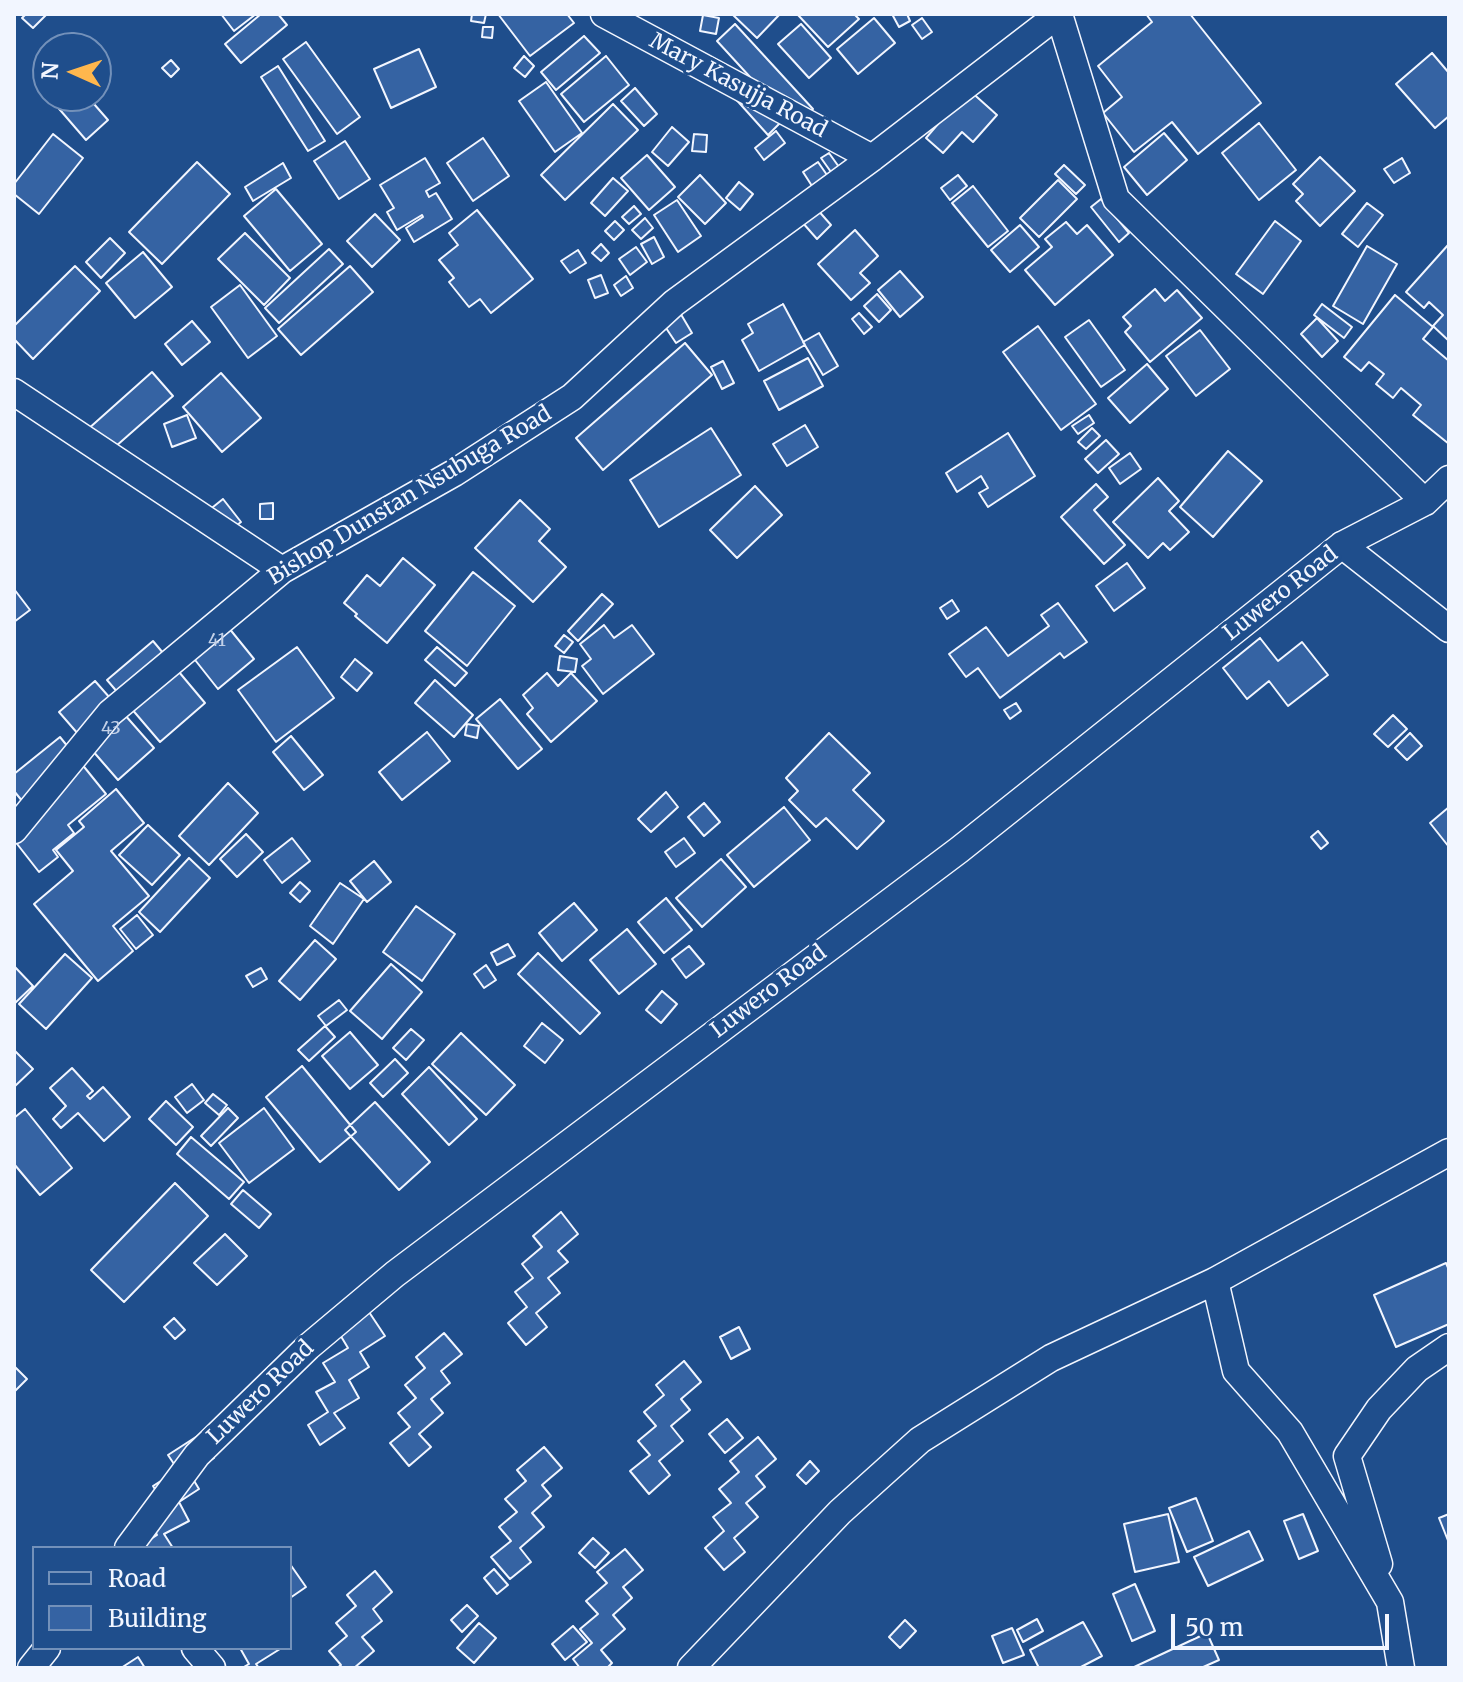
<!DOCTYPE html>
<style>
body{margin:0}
#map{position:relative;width:1463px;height:1682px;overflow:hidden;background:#1f4e8c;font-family:Merriweather,serif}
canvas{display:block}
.frame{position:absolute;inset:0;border:16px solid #f2f6ff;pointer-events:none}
.legend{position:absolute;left:32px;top:1546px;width:260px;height:104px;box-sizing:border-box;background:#1f4e8c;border:2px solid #7391ba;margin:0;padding:10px 14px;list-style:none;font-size:24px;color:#f2f6ff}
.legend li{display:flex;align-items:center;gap:16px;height:40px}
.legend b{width:40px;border:2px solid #7391ba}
.north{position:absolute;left:32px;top:32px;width:80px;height:80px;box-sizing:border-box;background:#1f4e8c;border:2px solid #7391ba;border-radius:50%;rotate:273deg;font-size:22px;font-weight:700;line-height:32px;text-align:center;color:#f2f6ff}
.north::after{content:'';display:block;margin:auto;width:28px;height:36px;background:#ffb74d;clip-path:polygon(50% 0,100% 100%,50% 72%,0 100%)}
.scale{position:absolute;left:1171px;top:1614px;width:218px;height:36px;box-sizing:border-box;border:4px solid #f2f6ff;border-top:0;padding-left:10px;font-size:24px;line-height:28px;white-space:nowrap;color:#f2f6ff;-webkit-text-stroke:6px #1f4e8c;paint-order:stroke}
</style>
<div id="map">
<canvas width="1463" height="1682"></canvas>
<div class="frame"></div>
<ul class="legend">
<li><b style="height:10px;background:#1f4e8c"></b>Road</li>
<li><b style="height:22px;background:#3563a3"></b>Building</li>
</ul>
<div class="north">N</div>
<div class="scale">50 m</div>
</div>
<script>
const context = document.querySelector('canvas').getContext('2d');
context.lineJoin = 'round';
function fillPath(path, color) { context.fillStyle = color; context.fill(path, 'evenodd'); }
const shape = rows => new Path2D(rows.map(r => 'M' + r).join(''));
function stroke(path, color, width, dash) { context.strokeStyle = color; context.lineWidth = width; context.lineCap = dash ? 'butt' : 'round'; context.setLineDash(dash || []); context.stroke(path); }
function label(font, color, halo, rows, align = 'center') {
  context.font = font + ' Merriweather,serif'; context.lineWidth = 6; context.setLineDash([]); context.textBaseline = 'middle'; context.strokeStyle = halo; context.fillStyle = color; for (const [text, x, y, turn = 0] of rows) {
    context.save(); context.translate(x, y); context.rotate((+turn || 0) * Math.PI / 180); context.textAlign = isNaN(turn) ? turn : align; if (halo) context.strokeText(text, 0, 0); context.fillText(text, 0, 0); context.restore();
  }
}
const building = shape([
 [26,14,47,14,33,28,22,18,26,14],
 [221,14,256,14,234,31,221,14],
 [261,14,278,14,287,25,241,63,225,44,261,14],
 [472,14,486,14,484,23,471,21,472,14],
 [498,14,567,14,574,23,530,56,498,14],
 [732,14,780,14,757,38,732,14],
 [854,14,859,19,828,47,798,15,854,14],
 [892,14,907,14,910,21,899,27,892,14],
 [1146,14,1190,14,1261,103,1198,154,1172,122,1134,152,1103,113,1122,97,1098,66,1152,22,1146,14],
 [703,15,719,18,716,34,700,31,703,15],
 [874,18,895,43,858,74,837,49,874,18],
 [922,18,932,32,922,39,912,25,922,18],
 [735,24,813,109,795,126,717,41,735,24],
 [801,24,831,58,809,78,778,44,801,24],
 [483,27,493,27,492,38,482,37,483,27],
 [584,36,600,53,556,90,541,72,584,36],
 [306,42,360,117,337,134,283,59,306,42],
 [419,49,436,87,391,108,374,69,419,49],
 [1432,53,1449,73,1449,116,1435,128,1396,84,1432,53],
 [524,56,534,66,525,77,514,68,524,56],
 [606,56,629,85,584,122,561,94,606,56],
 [171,60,179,69,171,77,162,68,171,60],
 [278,66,325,141,308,151,261,77,278,66],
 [740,72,783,120,768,135,724,86,740,72],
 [546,82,582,133,555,152,519,101,546,82],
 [635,88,657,114,644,126,621,101,635,88],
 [968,89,997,115,973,142,962,132,943,153,926,138,968,89],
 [48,96,87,96,108,120,86,140,48,96],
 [613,104,638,130,565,200,541,175,613,104],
 [1259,123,1296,170,1259,200,1222,153,1259,123],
 [672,127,689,142,668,166,652,152,672,127],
 [776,131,785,143,764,160,755,148,776,131],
 [1164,133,1187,160,1147,195,1124,167,1164,133],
 [53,134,83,158,39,214,14,194,14,184,53,134],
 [694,134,707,135,706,152,692,151,694,134],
 [483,138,509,176,473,201,447,163,483,138],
 [345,141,370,179,339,199,314,161,345,141],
 [829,153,839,167,831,172,821,158,829,153],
 [647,155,675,187,649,210,621,178,647,155],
 [1320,157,1355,191,1320,226,1296,201,1303,194,1293,184,1320,157],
 [425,158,440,183,426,191,429,197,436,193,452,219,414,242,406,228,423,217,422,215,397,230,387,212,394,208,380,185,425,158],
 [1402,158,1410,173,1394,183,1384,169,1402,158],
 [197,162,230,194,162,264,129,232,197,162],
 [818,162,827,175,812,186,803,172,818,162],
 [283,163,291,178,253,201,245,187,283,163],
 [1064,165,1085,185,1076,194,1055,174,1064,165],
 [700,175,726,203,705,224,678,197,700,175],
 [958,175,967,186,950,200,941,188,958,175],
 [613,178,628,191,605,216,591,203,613,178],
 [1058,180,1077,199,1039,237,1020,218,1058,180],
 [739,182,753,194,740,210,726,198,739,182],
 [973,186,1008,231,988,247,952,203,973,186],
 [276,189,322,244,290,271,244,216,276,189],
 [1101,199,1129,233,1119,242,1091,207,1101,199],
 [677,200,701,236,678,252,654,215,677,200],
 [1367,203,1383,215,1358,247,1342,234,1367,203],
 [634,206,641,214,629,224,622,217,634,206],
 [816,208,831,225,817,239,802,222,816,208],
 [477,210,533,279,491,313,480,299,469,307,449,282,454,278,439,260,458,245,449,233,477,210],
 [375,214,400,240,372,267,347,241,375,214],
 [645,218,653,228,641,239,632,230,645,218],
 [615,221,624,230,614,240,605,231,615,221],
 [1275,221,1301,241,1263,294,1236,274,1275,221],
 [1066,222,1077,234,1087,225,1113,255,1055,305,1025,270,1052,247,1045,239,1066,222],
 [1020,225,1039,247,1010,272,991,250,1020,225],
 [855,230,878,256,860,273,870,283,851,300,818,264,855,230],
 [245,233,290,278,264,305,218,259,245,233],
 [654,237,664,257,652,264,641,244,654,237],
 [110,238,125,253,101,278,86,262,110,238],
 [601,244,609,253,601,261,592,253,601,244],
 [1448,245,1449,246,1449,341,1433,326,1443,315,1429,302,1424,308,1406,292,1448,245],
 [1367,246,1397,264,1363,324,1333,306,1367,246],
 [636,247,647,262,630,275,619,259,636,247],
 [329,249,343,264,279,323,265,308,329,249],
 [578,250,586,263,570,273,561,261,578,250],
 [143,252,172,287,135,318,106,283,143,252],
 [75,266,100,291,33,359,14,339,14,326,75,266],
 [350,266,373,292,301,355,278,329,350,266],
 [900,271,923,297,900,317,878,290,900,271],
 [601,275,608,293,595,298,588,280,601,275],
 [626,276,633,288,621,296,614,285,626,276],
 [240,285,277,336,248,358,211,307,240,285],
 [1155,289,1165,301,1177,290,1202,318,1150,362,1125,332,1131,326,1123,317,1155,289],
 [877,294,891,310,879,322,864,306,877,294],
 [1395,295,1433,327,1423,339,1449,361,1449,444,1413,415,1421,405,1401,388,1393,398,1376,384,1384,374,1369,362,1361,371,1344,357,1395,295],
 [783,304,805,345,759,371,742,340,753,333,748,324,783,304],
 [1322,304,1352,327,1344,338,1314,315,1322,304],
 [679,311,692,333,676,343,662,322,679,311],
 [859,313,872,327,864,334,852,319,859,313],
 [1317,318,1338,341,1322,357,1301,334,1317,318],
 [1089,320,1125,370,1101,387,1065,337,1089,320],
 [192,321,210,342,182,365,165,344,192,321],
 [1038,326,1096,404,1061,430,1003,352,1038,326],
 [1200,330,1230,369,1196,396,1166,356,1200,330],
 [819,333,838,366,823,375,803,342,819,333],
 [685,343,712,375,603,470,576,438,685,343],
 [808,358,823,386,779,410,764,381,808,358],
 [723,361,734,383,722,389,711,367,723,361],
 [1147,364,1168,389,1130,423,1108,398,1147,364],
 [152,372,173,396,107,454,87,430,152,372],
 [221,373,261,418,222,452,183,407,221,373],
 [187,415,196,438,172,447,164,424,187,415],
 [1089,415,1094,423,1078,434,1072,426,1089,415],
 [805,425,818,447,787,466,773,444,805,425],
 [711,428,741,475,659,527,630,480,711,428],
 [1092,428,1100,436,1086,449,1078,442,1092,428],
 [1008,433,1035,476,988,507,979,493,988,488,981,476,957,492,946,473,1008,433],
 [1106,440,1119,454,1098,473,1085,459,1106,440],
 [1228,451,1262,481,1213,537,1180,507,1228,451],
 [1130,453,1141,469,1120,484,1109,468,1130,453],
 [1158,478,1179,501,1169,511,1189,532,1170,550,1163,543,1148,558,1113,522,1158,478],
 [1096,484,1108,497,1094,510,1125,545,1104,564,1061,517,1096,484],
 [755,486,782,515,737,558,710,530,755,486],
 [223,499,241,522,221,538,203,515,223,499],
 [520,500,550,529,539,541,566,567,533,602,475,548,520,500],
 [273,503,273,519,260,519,260,504,273,503],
 [403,558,435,585,387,643,355,616,357,614,344,603,367,575,380,586,403,558],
 [1127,563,1145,588,1114,611,1096,586,1127,563],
 [473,572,515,606,467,666,425,631,473,572],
 [14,589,30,610,14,622,14,589],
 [602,594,613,604,578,641,568,631,602,594],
 [952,600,959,611,947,619,940,608,952,600],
 [1058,603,1087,642,1064,658,1060,653,1000,698,978,668,966,677,949,654,986,627,1008,656,1049,626,1041,615,1058,603],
 [220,617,254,659,218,689,184,646,220,617],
 [604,625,614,638,632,625,654,654,603,694,582,666,591,659,580,644,604,625],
 [564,635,573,642,564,653,555,646,564,635],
 [1260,638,1278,661,1302,642,1328,675,1288,706,1269,681,1247,699,1223,668,1260,638],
 [153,641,205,703,160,742,107,680,153,641],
 [297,647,334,698,276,742,238,690,297,647],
 [437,647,467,673,455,686,425,660,437,647],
 [560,656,577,659,575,672,558,670,560,656],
 [355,659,372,673,357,691,341,677,355,659],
 [547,673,558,686,571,673,597,701,551,742,527,714,533,708,523,695,547,673],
 [435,680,473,715,454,737,415,703,435,680],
 [95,681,154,748,118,780,59,712,95,681],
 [500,699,542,749,518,769,476,719,500,699],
 [1016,703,1021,711,1010,719,1004,710,1016,703],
 [1393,715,1407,729,1388,747,1374,734,1393,715],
 [467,724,479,726,477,738,465,735,467,724],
 [427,732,450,761,402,800,379,772,427,732],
 [829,733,870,773,853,790,884,821,857,849,826,818,816,827,789,800,798,791,786,778,829,733],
 [1410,733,1422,746,1407,760,1395,748,1410,733],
 [291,736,323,775,304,790,273,752,291,736],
 [60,737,106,794,68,825,74,833,53,850,58,857,39,872,14,840,36,818,14,791,14,774,60,737],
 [228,783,258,813,209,865,179,836,228,783],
 [116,789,144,823,111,851,149,896,113,926,133,951,98,981,34,904,73,871,56,850,84,827,79,821,116,789],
 [666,792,678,807,651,832,638,819,666,792],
 [704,803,720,822,704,836,688,817,704,803],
 [784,807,810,840,754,887,727,855,784,807],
 [1449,807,1449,847,1430,823,1449,807],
 [148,825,180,855,152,885,119,855,148,825],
 [1318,831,1328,843,1321,849,1311,837,1318,831],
 [246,834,263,852,237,877,220,859,246,834],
 [292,838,310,861,282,883,264,860,292,838],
 [684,838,695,853,676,867,665,852,684,838],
 [189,858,210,878,160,932,139,912,189,858],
 [721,859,746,887,702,927,676,898,721,859],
 [374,861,391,882,367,902,350,881,374,861],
 [300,882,310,891,300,902,290,893,300,882],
 [340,883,364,899,333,944,310,926,340,883],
 [666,898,692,930,664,953,638,922,666,898],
 [574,903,597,930,562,961,539,933,574,903],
 [416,906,455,934,422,981,383,952,416,906],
 [137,915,153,935,136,949,120,929,137,915],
 [627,929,656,964,619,994,590,960,627,929],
 [315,940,336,959,300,1000,279,981,315,940],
 [508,944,515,956,497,965,491,953,508,944],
 [689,946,704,964,686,978,672,959,689,946],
 [538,953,600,1013,580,1034,518,974,538,953],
 [65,954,92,978,46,1029,19,1004,65,954],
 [391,964,422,992,382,1039,350,1011,391,964],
 [486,965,496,980,484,988,474,974,486,965],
 [14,966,33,986,14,1004,14,966],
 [261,968,267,979,253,987,246,976,261,968],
 [662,991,677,1004,661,1023,646,1010,662,991],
 [339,1000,347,1010,326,1026,318,1016,339,1000],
 [542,1023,563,1040,545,1063,524,1046,542,1023],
 [325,1026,335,1037,309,1061,298,1050,325,1026],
 [411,1029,424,1040,406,1060,393,1048,411,1029],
 [350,1032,378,1065,350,1089,322,1056,350,1032],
 [461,1033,515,1085,486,1115,432,1064,461,1033],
 [14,1050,33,1069,14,1087,14,1050],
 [395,1059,408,1073,383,1097,370,1083,395,1059],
 [302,1066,356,1132,320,1162,266,1097,302,1066],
 [429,1067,477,1119,449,1145,402,1094,429,1067],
 [72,1068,93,1091,87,1096,90,1099,103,1087,130,1117,104,1141,78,1113,61,1128,53,1119,66,1106,50,1088,72,1068],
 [192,1084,204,1100,187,1113,175,1097,192,1084],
 [213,1094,227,1105,219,1115,205,1103,213,1094],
 [166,1101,193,1127,176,1145,149,1119,166,1101],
 [375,1102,430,1162,399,1190,345,1130,375,1102],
 [228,1108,238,1118,211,1146,201,1136,228,1108],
 [264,1108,294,1149,249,1183,219,1143,264,1108],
 [25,1109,72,1168,40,1195,14,1164,14,1118,25,1109],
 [191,1137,244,1182,229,1199,177,1154,191,1137],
 [175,1183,208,1216,124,1302,91,1270,175,1183],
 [243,1190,271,1214,259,1228,231,1204,243,1190],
 [561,1212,578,1234,558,1251,568,1262,548,1278,560,1293,536,1313,547,1327,526,1345,508,1323,527,1307,515,1292,533,1278,522,1264,542,1247,533,1236,561,1212],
 [225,1234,247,1256,217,1285,194,1263,225,1234],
 [1446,1263,1449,1270,1449,1324,1396,1347,1374,1295,1446,1263],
 [369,1312,385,1336,360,1352,369,1367,349,1380,359,1398,334,1413,345,1428,320,1445,308,1425,328,1412,316,1392,335,1382,323,1363,348,1348,339,1333,369,1312],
 [174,1318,185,1330,175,1339,164,1327,174,1318],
 [739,1327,750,1349,731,1359,720,1337,739,1327],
 [444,1333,462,1354,441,1371,450,1383,431,1399,443,1413,419,1434,431,1447,409,1466,390,1443,410,1427,398,1413,416,1398,405,1385,425,1368,416,1357,444,1333],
 [684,1361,701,1382,681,1399,690,1410,671,1426,683,1441,659,1461,670,1475,649,1494,630,1471,650,1455,638,1441,656,1426,644,1412,664,1395,656,1385,684,1361],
 [14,1366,27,1379,14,1392,14,1366],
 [727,1419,743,1438,725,1453,709,1434,727,1419],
 [199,1435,214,1458,190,1474,199,1489,179,1502,189,1521,164,1534,173,1548,137,1548,157,1535,146,1514,164,1504,153,1486,178,1470,168,1455,199,1435],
 [758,1437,776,1459,756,1476,765,1487,746,1503,758,1517,734,1538,745,1552,724,1570,705,1548,724,1531,713,1517,731,1503,719,1489,739,1472,730,1461,758,1437],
 [544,1447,562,1468,542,1485,551,1496,532,1513,544,1527,520,1548,531,1562,510,1579,491,1557,511,1541,499,1527,517,1512,505,1499,526,1481,517,1470,544,1447],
 [810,1461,819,1471,806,1484,797,1475,810,1461],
 [1196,1498,1213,1541,1187,1552,1169,1508,1196,1498],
 [1168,1514,1179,1562,1135,1572,1124,1524,1168,1514],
 [1303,1514,1318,1551,1299,1559,1284,1521,1303,1514],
 [1449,1514,1449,1543,1439,1518,1449,1514],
 [1249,1531,1263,1560,1208,1586,1194,1557,1249,1531],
 [593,1538,609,1553,595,1568,579,1553,593,1538],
 [625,1549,643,1570,623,1587,632,1598,613,1615,625,1629,601,1650,612,1663,607,1668,580,1668,573,1659,592,1643,580,1629,598,1614,586,1601,607,1583,597,1572,625,1549],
 [290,1564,306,1587,290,1598,290,1564],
 [494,1569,508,1585,497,1594,484,1578,494,1569],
 [375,1571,392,1592,373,1609,382,1621,362,1637,374,1651,354,1668,337,1668,341,1665,329,1651,347,1636,336,1623,356,1606,347,1595,375,1571],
 [1135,1584,1155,1631,1132,1641,1113,1594,1135,1584],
 [467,1605,478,1616,462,1632,451,1620,467,1605],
 [1037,1619,1043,1631,1023,1642,1017,1630,1037,1619],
 [905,1620,916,1631,900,1648,889,1637,905,1620],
 [1083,1622,1102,1656,1079,1668,1039,1668,1030,1650,1083,1622],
 [479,1623,496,1638,474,1663,457,1648,479,1623],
 [573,1626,587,1642,565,1660,552,1644,573,1626],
 [1012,1628,1024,1655,1003,1663,992,1636,1012,1628],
 [1207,1633,1219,1660,1201,1668,1132,1668,1207,1633],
 [240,1648,280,1648,280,1649,256,1664,259,1668,242,1668,249,1664,240,1648],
 [138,1657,145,1668,121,1668,138,1657]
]);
const street = shape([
 [604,14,872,158],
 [1059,14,1116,199,1425,502],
 [14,392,282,570],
 [1342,545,1449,629],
 [14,830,110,713,282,570,454,473,572,397,674,303,872,158,1059,14],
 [1215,1281,1236,1371,1290,1432,1390,1602,1401,1668],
 [128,1548,197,1455,308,1347,395,1274,959,850,1342,545,1425,502,1449,479],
 [1379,1564,1347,1456,1379,1409,1417,1369,1449,1347],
 [195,1648,212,1668],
 [31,1668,47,1648],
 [691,1668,840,1512,920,1440,1051,1358,1215,1281,1449,1152]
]);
const numberNames = [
 ["41",217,641],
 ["43",111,729]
];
const streetNames = [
 ["Mary Kasujja Road",738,86,28],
 ["Bishop Dunstan Nsubuga Road",410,496,-31],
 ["Luwero Road",1281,594,-38],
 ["Luwero Road",769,992,-37],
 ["Luwero Road",261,1393,-44]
];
fillPath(building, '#3563a3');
stroke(building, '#f2f6ff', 2);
stroke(street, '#f2f6ff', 29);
stroke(street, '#1f4e8c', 26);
label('18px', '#c3d1e8', null, numberNames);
label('22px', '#f2f6ff', '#1f4e8c', streetNames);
</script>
